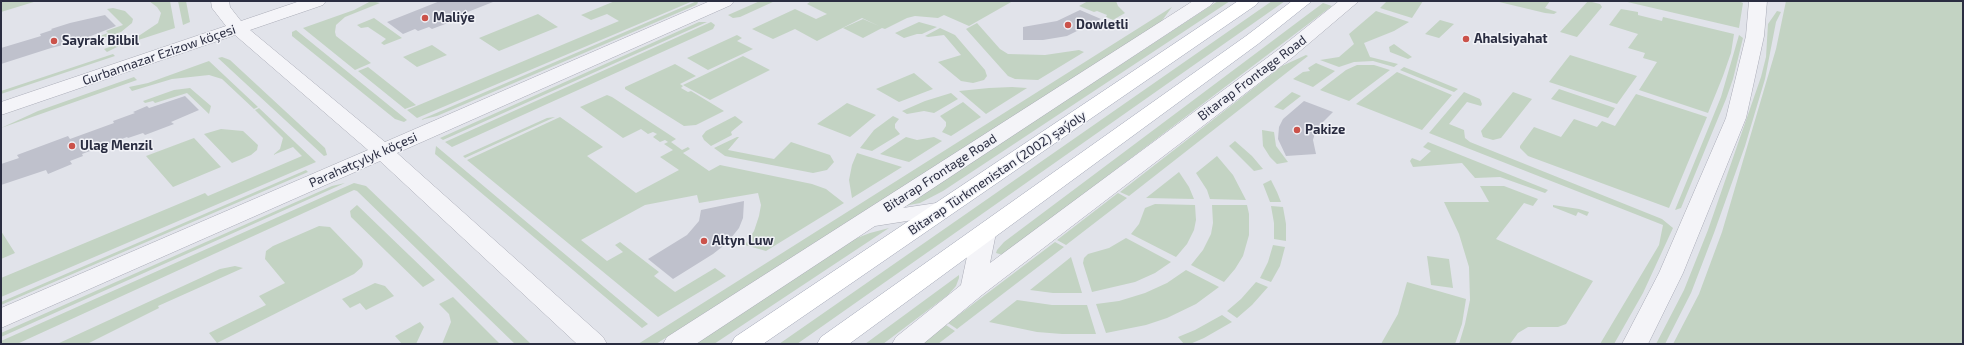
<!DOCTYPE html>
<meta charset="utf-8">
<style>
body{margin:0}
#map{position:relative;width:1964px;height:345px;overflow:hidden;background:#e1e3ea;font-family:"Exo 2",sans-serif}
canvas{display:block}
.frame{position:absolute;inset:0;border:2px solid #2a2d41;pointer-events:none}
</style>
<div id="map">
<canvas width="1964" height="345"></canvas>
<div class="frame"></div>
</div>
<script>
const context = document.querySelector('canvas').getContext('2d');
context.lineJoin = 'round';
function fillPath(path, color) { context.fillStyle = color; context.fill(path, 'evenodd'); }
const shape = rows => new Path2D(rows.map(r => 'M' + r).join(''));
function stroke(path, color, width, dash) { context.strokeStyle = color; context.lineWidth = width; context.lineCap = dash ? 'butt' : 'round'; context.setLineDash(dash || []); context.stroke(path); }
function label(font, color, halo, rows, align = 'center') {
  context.font = font + ' "Exo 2",sans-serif'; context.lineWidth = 3; context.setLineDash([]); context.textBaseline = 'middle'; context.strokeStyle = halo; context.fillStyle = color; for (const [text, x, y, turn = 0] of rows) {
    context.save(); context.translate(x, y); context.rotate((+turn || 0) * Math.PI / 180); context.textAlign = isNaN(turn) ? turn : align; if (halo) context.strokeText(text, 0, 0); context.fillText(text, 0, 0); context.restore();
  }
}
const green = shape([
 [1,1,37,1,1,12],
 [149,1,170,1,175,28,117,47,107,52,104,49,137,37,158,23,161,13,157,7],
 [178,1,186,1,190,22,183,25],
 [371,1,380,3,345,17,336,25,335,32,336,36,371,63,355,70,303,28,354,10],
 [615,1,693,1,417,118,407,110,619,21,607,14,591,20,581,15],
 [697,1,698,3,696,5,437,116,420,120],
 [760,1,775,1,740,17,733,18,728,15],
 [811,1,1013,1,969,26,944,15,938,18,915,16,907,18,885,29,882,28,863,38,843,28,863,19,879,26,862,18,817,41,795,29,773,39,752,29,795,9,816,19,827,14,807,4],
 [1088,1,1116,1,1118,6,1125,13,1113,20,1106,17,1107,15,1097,11,1094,12,1079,6],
 [1218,1,1230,1,943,191,920,203,904,206],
 [1272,1,1285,1,797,344,779,344],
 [1387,1,1423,1,1412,18,1380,8],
 [1495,1,1550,1,1545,8,1557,12,1554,14,1545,13],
 [1588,1,1600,4,1602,7,1577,37,1560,32],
 [1623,1,1739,1,1743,3,1739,28],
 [1786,1,1963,1,1963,344,1673,344,1699,294,1722,232,1776,49],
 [1323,3,1332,6,1003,255,996,253,997,250,1004,242],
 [1172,7,1161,22,656,344,638,344],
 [113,8,125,11,133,19,132,23,121,32,95,41,92,39,108,33,106,31,123,25,107,9],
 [1621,9,1638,12,1638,15,1662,21,1663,17,1734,34,1731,53,1723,76,1708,113,1639,90,1657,62,1643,58,1645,53,1628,48,1638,34,1609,25],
 [1376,11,1409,22,1394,31,1364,43,1370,57,1398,64,1394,67,1373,61,1354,62,1339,67,1320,60,1339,57,1354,44,1349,34],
 [1777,11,1781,12,1776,22,1765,79,1745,146,1714,233,1691,293,1665,344,1656,344,1684,290,1708,230,1761,77,1766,57,1768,24],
 [538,14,558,27,499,51,479,38],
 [374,18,402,38,384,45,381,43,386,39,368,27,361,28,357,25],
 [1440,20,1454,24,1439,38,1425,34],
 [699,22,707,22,443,140,440,138],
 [711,22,715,25,713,29,452,147,445,142],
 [919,22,937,27,922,34,917,34,904,38,895,33],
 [977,23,1000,49,1008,54,1045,55,1079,50,1084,52,1038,80,1015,79,1008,76,966,29],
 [940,28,955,35,985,70,987,76,984,80,973,83,961,81,938,62,961,55,944,35,928,37,925,36],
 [296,30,407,120,404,122,395,119,292,36,292,32],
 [737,35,742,38,737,41,753,49,708,70,687,58],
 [1739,35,1743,38,1733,79,1726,99,1681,208,1675,210,1721,97],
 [1394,44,1412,57,1408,59,1390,52,1389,47],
 [432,45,447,55,417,67,403,57],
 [113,54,115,56,1,94,1,91],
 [1306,55,1308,56,1129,196,1120,192,1282,66],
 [1570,55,1637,76,1617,104,1549,82],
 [743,56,770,70,710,100,683,85],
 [222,57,230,60,325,148,327,155,324,156,218,58],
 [209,61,258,107,254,109,222,79,209,75,172,79,132,91,129,87,148,83],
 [1316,63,1335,71,1313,87,1293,79,1303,72,1310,71,1308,68],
 [675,64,696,76,680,84,683,86,681,88,688,92,691,91,724,111,696,125,684,126,625,89,625,87],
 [1357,65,1374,65,1390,70,1349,101,1320,90,1346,70],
 [368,67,416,105,405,109,358,71],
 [1404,67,1458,89,1454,92,1400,70],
 [1397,72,1452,95,1422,130,1356,104],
 [914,73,933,89,899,102,876,89],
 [134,77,137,80,1,128,38,111],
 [190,88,211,106,209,114,187,93,155,103,153,101,145,103,143,101,174,90],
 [989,88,1012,87,1027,88,986,114,959,91],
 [1559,89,1615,108,1608,118,1551,99],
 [1292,92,1301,96,1283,110,1274,107],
 [1464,92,1480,99,1482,104,1481,106,1467,102,1449,124,1464,130,1465,138,1470,142,1662,219,1673,228,1643,293,1614,344,1600,344,1659,245,1663,225,1429,133],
 [1513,92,1532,99,1501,138,1493,140,1483,137,1481,131],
 [951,93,958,99,934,113,924,111,907,114,902,111,925,101],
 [1636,94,1707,117,1669,208,1528,156,1520,148,1520,146,1534,127,1561,137,1574,119,1597,127,1602,121,1615,126],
 [607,95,612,97,676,139,671,142,682,150,688,147,690,149,683,153,709,171,720,165,812,184,826,189,844,203,766,251,745,245,754,231,759,216,761,205,758,193,699,203,697,195,645,205,581,240,607,261,623,252,615,245,620,242,659,272,654,276,675,292,715,268,726,276,658,317,467,160,560,117,603,147,587,156,636,193,679,170,660,157,673,150,664,144,668,142,665,140,660,142,653,137,657,134,653,132,648,134,641,129,623,138,580,107],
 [963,102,981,117,951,136,942,132,946,126,946,122,940,116],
 [847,103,876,115,850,137,817,124],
 [259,108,316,162,1,297,1,278,205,193,208,196,302,156,293,147,273,155,280,149,283,138,255,110],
 [735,116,743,122,731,132,732,135,711,146,704,140,702,136,706,131],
 [893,116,899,119,895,124,895,128,900,134,872,151,860,148,874,130],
 [555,117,465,158,463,156,547,118],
 [221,129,243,131,258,145,257,150,251,155,232,163,204,134],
 [1262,130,1274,132,1276,146,1288,162,1277,164,1270,157,1263,146],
 [737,137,739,137,728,150,774,159,791,142,830,155,834,162,827,170,813,173,725,156,714,148],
 [906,137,917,140,934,137,942,141,909,162,880,154],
 [194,138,221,167,173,187,146,156],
 [1235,141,1252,156,1263,169,1254,171,1229,146],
 [1428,142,1548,190,1545,193,1500,177,1475,178,1462,163,1413,167,1410,161,1412,158,1420,161,1431,151,1423,147],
 [436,146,648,324,642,328,435,154],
 [857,153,902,167,852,198,849,180,852,165],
 [1217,156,1233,175,1246,200,1210,199,1207,190,1196,173],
 [306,170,308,172,1,305,1,302],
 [1179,172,1189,187,1194,199,1146,198],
 [1271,180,1277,192,1281,202,1270,202,1263,184],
 [345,183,1,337,1,333,332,186],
 [354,183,366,186,531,344,515,344,357,191,354,190,17,344,1,344,1,341],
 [1480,186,1504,186,1538,199,1533,206,1524,203,1496,239,1593,281,1566,324,1558,327,1528,327,1518,333,1510,344,1459,344,1465,324,1470,300,1469,267,1459,234,1444,202,1489,202],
 [1118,193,1127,198,1066,245,1057,240],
 [1155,204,1195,205,1196,220,1194,230,1187,244,1176,257,1131,234,1139,224,1145,208],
 [357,205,435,280,423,287,351,217,350,211],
 [1212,205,1247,205,1249,214,1249,235,1243,256,1235,269,1224,282,1191,265,1203,250,1211,234,1213,223],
 [1553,205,1579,209,1589,212,1587,216,1578,212,1576,216,1553,207],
 [1271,206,1283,207,1286,224,1286,241,1274,239,1274,223],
 [319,226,330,227,362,260,363,264,362,267,354,274,217,343,209,333,266,305,259,296,285,283,265,259,266,251,273,246],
 [889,228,714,344,695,344,852,240,870,233],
 [1,231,15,253,1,259],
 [1126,238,1171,262,1155,273,1135,282,1092,292,1083,263,1084,258,1088,254,1109,248],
 [1055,242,1064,247,957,329,948,323],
 [1273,245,1285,247,1280,266,1271,282,1260,278,1268,262],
 [1427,256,1449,259,1453,288,1431,285],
 [1071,257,1082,293,1053,293,1030,290],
 [235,266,243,268,158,306,159,308,87,344,57,344,220,269],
 [1186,270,1219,287,1196,304,1167,318,1146,325,1106,333,1096,304,1119,301,1145,293,1167,283],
 [959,275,959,278,956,286,948,295,883,344,865,344],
 [1256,282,1268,287,1252,305,1237,318,1227,311,1241,299],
 [1407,282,1466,299,1462,324,1455,344,1381,344,1398,314],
 [375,283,385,286,394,296,366,310,360,303,350,308,342,299],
 [453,297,500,344,442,344,451,322,449,314,439,304],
 [1017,300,1052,305,1087,305,1096,334,1062,334,1037,332,989,322],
 [1222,315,1232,322,1204,338,1190,344,1184,344,1178,337,1195,330],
 [420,322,424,327,416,344,402,344,395,336],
 [946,325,955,331,938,344,921,344]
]);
const building = shape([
 [440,1,493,2,450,19,453,21,432,29,429,27,418,31,415,29,403,34,387,22],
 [1080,10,1101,19,1067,36,1043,40,1023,40,1023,27,1057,21],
 [105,15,116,26,86,38,88,40,72,45,71,43,51,48,1,64,1,48,41,36,40,34,52,30,51,29,70,23],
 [185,96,199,110,171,122,174,124,145,135,143,133,128,138,127,137,82,154,83,156,70,161,72,164,48,174,46,170,1,185,1,164,19,158,17,155,68,136,70,139,114,123,113,121,135,113,133,112,147,106,149,108],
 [1304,101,1333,112,1316,129,1313,140,1316,154,1286,156,1278,139,1279,127,1283,119],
 [744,201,743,218,739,228,727,243,713,254,673,279,648,259,687,235,699,221,701,210]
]);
const minor = shape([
 [211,1,229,1,230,7,241,21,300,1,326,1,323,5,250,30,385,142,710,1,734,1,731,5,397,153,603,337,607,344,577,344,380,161,1,328,1,308,368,150,235,35,1,115,1,102,226,26,212,8,211,1],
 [1193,1,1214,1,1211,5,903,208,943,202,951,204,954,209,951,214,875,226,696,344,663,344,667,337,1193,1],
 [1339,1,1359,1,1293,57,982,295,923,344,892,344,896,337,961,285,972,233,976,228,984,225,992,228,996,233,990,263,1279,49,1339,1],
 [1749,1,1767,1,1764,36,1746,118,1683,273,1648,344,1622,344,1659,273,1726,118,1746,36,1749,1]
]);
const major = shape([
 [1238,1,1259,1,1256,5,763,344,731,344,735,337,1238,1],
 [1292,1,1312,1,1258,44,849,344,817,344,821,337,1246,36,1292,1]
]);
const markers = [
 [425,18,4,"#cb524a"],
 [1068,25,4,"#cb524a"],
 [1466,39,4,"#cb524a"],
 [54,41,4,"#cb524a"],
 [1297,130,4,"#cb524a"],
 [72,146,4,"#cb524a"],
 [704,241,4,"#cb524a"]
];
const poiNames = [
 ["Maliýe",433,18],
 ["Dowletli",1076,25],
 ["Ahalsiyahat",1474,39],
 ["Sayrak Bilbil",62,41],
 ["Pakize",1305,130],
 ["Ulag Menzil",80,146],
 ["Altyn Luw",712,241]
];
const streetNames = [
 ["Gurbannazar Ezizow köçesi",159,55,-19],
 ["Bitarap Frontage Road",1252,78,-37],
 ["Parahatçylyk köçesi",363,160,-24],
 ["Bitarap Frontage Road",940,173,-33],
 ["Bitarap Türkmenistan (2002) şaýoly",997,173,-34]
];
fillPath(green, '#c3d3c3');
fillPath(building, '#bfc1cc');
stroke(minor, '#aaacb7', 1);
stroke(major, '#a1a5b5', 1);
fillPath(minor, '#f4f4f8');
fillPath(major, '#fff');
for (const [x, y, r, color] of markers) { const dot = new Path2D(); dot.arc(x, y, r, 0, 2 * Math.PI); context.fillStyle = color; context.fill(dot); stroke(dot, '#f1f2f7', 1.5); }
label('bold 13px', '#2a2d41', '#f1f2f7', poiNames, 'left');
label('13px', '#2a2d41', '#f1f2f7', streetNames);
</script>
